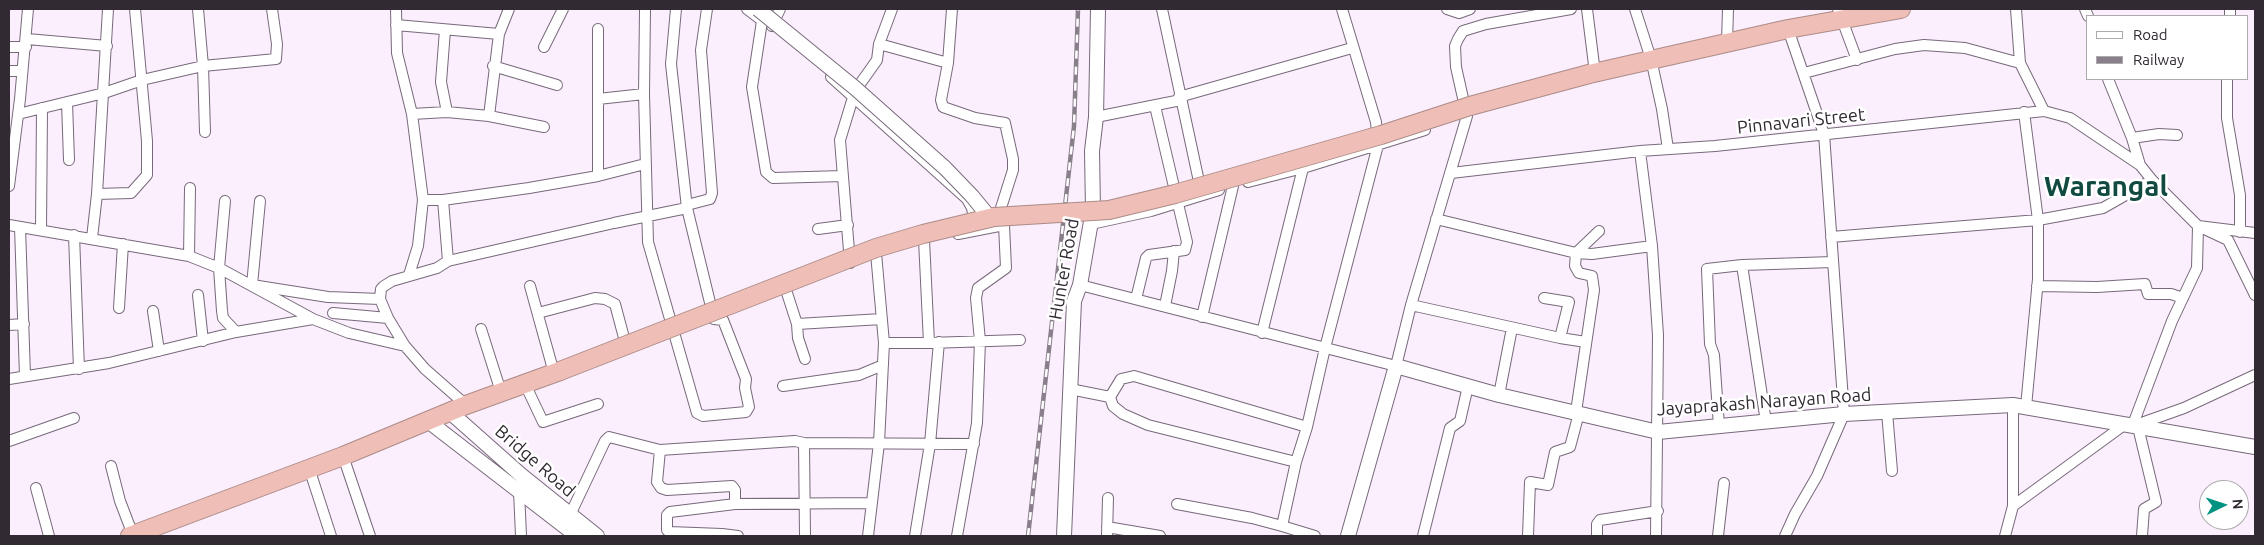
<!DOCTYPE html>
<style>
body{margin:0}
#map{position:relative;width:2264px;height:545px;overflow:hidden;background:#fbeefd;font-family:Ubuntu,sans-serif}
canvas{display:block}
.frame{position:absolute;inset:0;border:10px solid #312a32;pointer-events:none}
.legend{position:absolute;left:2086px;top:15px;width:162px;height:65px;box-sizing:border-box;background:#fff;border:1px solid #adaaad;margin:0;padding:6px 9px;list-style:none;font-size:15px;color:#312a32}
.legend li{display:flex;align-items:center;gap:10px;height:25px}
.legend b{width:25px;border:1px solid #adaaad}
.north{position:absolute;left:2199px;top:480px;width:50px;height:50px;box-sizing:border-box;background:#fff;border:1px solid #adaaad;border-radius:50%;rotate:86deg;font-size:14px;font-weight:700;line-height:20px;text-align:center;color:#312a32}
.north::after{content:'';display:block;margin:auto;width:18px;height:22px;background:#019381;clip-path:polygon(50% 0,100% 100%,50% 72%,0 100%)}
</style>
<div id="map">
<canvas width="2264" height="545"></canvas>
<div class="frame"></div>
<ul class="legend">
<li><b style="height:6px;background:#fff"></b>Road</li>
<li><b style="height:6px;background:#897f8b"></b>Railway</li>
</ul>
<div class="north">N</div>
</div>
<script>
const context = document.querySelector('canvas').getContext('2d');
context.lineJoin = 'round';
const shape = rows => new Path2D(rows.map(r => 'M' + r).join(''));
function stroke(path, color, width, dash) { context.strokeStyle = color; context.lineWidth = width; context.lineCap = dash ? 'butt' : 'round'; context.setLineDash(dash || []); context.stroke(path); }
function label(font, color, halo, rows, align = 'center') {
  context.font = font + ' Ubuntu,sans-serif'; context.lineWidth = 5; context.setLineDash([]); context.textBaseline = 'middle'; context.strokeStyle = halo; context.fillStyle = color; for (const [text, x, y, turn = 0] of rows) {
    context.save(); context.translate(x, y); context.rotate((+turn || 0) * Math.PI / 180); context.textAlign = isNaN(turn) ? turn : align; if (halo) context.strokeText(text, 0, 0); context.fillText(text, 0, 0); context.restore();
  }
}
const street = shape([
 [396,9,397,53,412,114,423,200,418,246,409,275],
 [645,9,644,94,648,242,697,413,703,416,746,412,749,407,745,388,746,379,723,320,714,319,687,208,671,64,676,9],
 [747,9,764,22],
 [952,9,948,63,941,100,943,107,975,118,1005,123,1013,159,1013,170,1000,211,999,222,1004,225,1006,268,978,288,976,298,980,341,977,423,957,536],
 [1162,9,1201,191],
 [1447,9,1459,13,1470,9],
 [1587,9,1595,73],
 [1635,9,1651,59,1662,109,1668,149],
 [1838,9,1857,60],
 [2016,9,2020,63],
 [2085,9,2088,16],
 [2230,16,2230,9],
 [762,21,752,87,766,172,773,178,843,176],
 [396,25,499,34],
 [772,26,780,9],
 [598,29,598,176],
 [445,30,441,82,447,112],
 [27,39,107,46],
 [1727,43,1728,9],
 [879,44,948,63],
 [9,47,26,47],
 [544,47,563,9],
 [493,66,557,85],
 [9,71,22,71],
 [1804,73,1895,49,1924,45,1965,48,2020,63,2044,111],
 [831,77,967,199,972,208,975,225],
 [2108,79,2132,138,2140,165,2152,180,2198,226,2255,233],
 [2227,79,2227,118,2240,195,2240,232],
 [1179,97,1352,48],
 [598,99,644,94],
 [67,102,69,160],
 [2024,112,2038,220,2038,279,2026,407],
 [18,114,104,93,142,80,203,66,198,9],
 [412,114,447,112,489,116,544,127],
 [489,116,499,34,509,9],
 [1096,117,1181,100],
 [205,132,203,66,276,59,277,44,272,9],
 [2132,138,2159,134,2177,135],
 [1640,151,1652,246,1658,335,1656,536],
 [1451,173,1640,151,1715,146,2044,111,2070,118,2140,165],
 [1248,182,1303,168,1425,130],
 [9,186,20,99,28,9],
 [97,194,131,193,147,175,147,141,135,9],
 [423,200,443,200,529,188,598,176,645,164],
 [443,200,448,261],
 [225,201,219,268,222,311,223,318,236,332],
 [260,201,252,285,328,297,380,299],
 [687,205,710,199,712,193,701,50,707,9],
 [1436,219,1576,253,1592,254,1652,246],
 [1091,224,1151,211,1219,190],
 [9,225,189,256,219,268,313,319,349,333,405,346],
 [20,227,25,376],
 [818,229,848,225],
 [41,230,42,108],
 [958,234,1004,225],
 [74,235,79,369],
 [1831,237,2038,220,2103,208,2152,180],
 [92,238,97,194,108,9],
 [924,240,929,343,1020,340],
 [189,256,190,188],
 [850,263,840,140,855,91,877,60,879,44,892,9],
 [1742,265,1766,422],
 [1080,285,1396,366,1411,305,1467,116,1456,67,1455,46,1458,39,1463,31,1486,24,1571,9],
 [530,286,554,373],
 [2037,286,2097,287,2145,284,2148,294,2171,294,2183,298],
 [786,290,797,324],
 [198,295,203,341],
 [1544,298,1569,302,1560,338,1586,342],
 [1136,299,1146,258,1149,255,1185,250,1187,242,1155,106],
 [1411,305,1560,338],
 [1165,306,1172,271,1174,251],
 [119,308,123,244],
 [153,311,159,351],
 [333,313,388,318],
 [538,313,595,298,605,299,615,304,627,349],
 [1202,317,1233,186],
 [9,325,24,324],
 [481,329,501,392],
 [1262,333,1303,168],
 [884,343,929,343],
 [805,359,798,338,797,324,882,319],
 [9,379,109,363,236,332,313,319],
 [525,384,543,422,598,404],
 [783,386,859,375,883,365],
 [1070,389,1110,397,1113,406,1123,414,1148,425,1296,462],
 [1499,395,1512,328],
 [1110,397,1121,379,1134,376,1307,427],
 [466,405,425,369,405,346,388,318,380,299,381,289,384,286,392,281,437,268,448,261,614,223,687,208],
 [1576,412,1594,290,1592,276,1579,273,1575,266,1576,253,1599,231],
 [1887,412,1892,471],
 [2136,425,2184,408,2255,375],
 [1719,426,1714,355,1710,344,1707,269,1742,265,1833,262],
 [2132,427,2172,321,2197,268,2198,226,2228,240,2255,295],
 [2138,427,2156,502,2144,509,2142,536],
 [9,441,74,418],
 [804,443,805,536],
 [660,450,657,482,661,488,667,490,732,486,735,490,735,504],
 [343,456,370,536],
 [111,466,120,501,133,535],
 [309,468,331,536],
 [36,488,49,536],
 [519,491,521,536],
 [1177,504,1252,518,1282,526],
 [2013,506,2124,425],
 [570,515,605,441,609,437,660,450,795,441,804,443,974,444],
 [1107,527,1160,536],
 [738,536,722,534,669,532,667,530,667,515,670,512,735,504,872,503],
 [868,536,879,443,884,343,876,253],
 [915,536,930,444,939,342],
 [1107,536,1108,498],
 [1315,536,1282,526,1296,462,1307,427,1325,348,1378,145,1376,122,1342,9],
 [1423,536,1450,428,1460,421,1468,386],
 [1528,536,1530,482,1548,485,1555,452,1570,447,1579,413],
 [1597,536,1597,524,1600,520,1658,511],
 [1718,536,1724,483],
 [1785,536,1795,514,1817,476,1844,414,1824,134,1788,29],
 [2005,536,2013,506,2013,405]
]);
const secondary = shape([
 [450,412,521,475,597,536],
 [428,421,577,536],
 [1064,536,1074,301,1080,285,1093,210,1092,151,1096,117,1098,9],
 [1348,536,1396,366,1499,395,1658,432,1844,414,2013,405,2255,447]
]);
const highway = shape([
 [1589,74,1788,29,1901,9],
 [130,536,343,456,466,405,560,371]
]);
const rail = shape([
 [1028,536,1074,126,1078,9]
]);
const secondaryBridge = shape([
 [758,9,855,88,945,168,972,196,990,218]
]);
const highwayBridge = shape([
 [560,371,876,248,923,234,994,217,1109,210,1175,194,1381,135,1470,106,1589,74]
]);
const streetNames = [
 ["Pinnavari Street",1801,121,-6],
 ["Hunter Road",1064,269,-80],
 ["Jayaprakash Narayan Road",1764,402,-4],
 ["Bridge Road",535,461,41]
];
const townNames = [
 ["Warangal",2106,187]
];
stroke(street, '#77697a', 12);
stroke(secondary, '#77697a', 16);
stroke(highway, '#ac8b88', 20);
stroke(street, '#fff', 10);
stroke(secondary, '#fff', 14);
stroke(highway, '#efbfb7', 18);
stroke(rail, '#897f8b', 4.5);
stroke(rail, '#fff', 2.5, [8]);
stroke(secondaryBridge, '#77697a', 16, []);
stroke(highwayBridge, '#ac8b88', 20, []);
stroke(secondaryBridge, '#fff', 14);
stroke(highwayBridge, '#efbfb7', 18);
label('18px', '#312a32', '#fff', streetNames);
label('bold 28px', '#104a41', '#fff', townNames);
</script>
